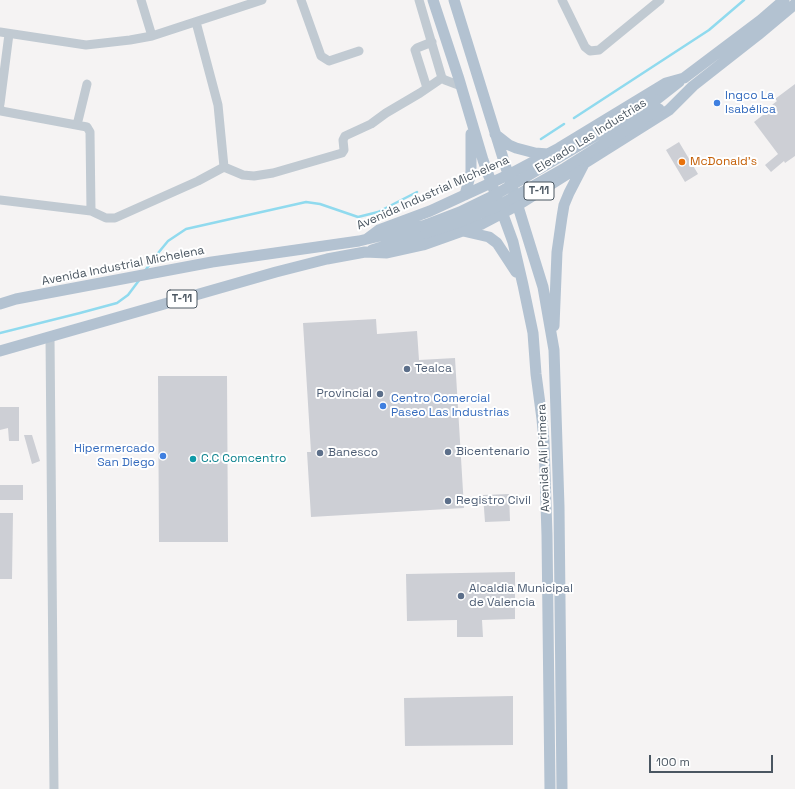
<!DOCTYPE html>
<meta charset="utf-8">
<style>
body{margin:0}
#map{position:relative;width:795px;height:789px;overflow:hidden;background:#f5f3f3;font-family:"Space Grotesk",sans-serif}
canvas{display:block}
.scale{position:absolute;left:649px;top:755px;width:124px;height:18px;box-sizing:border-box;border:2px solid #4a5661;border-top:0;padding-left:5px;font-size:12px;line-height:14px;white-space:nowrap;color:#4a5661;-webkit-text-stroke:3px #fff;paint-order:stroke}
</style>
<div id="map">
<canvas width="795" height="789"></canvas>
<div class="scale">100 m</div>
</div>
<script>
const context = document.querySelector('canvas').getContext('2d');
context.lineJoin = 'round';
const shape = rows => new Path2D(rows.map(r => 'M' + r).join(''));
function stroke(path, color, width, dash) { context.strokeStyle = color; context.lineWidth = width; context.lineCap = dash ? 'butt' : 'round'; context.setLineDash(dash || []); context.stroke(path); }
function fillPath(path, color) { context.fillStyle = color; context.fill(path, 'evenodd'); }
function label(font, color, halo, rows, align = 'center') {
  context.font = font + ' "Space Grotesk",sans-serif'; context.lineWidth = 4; context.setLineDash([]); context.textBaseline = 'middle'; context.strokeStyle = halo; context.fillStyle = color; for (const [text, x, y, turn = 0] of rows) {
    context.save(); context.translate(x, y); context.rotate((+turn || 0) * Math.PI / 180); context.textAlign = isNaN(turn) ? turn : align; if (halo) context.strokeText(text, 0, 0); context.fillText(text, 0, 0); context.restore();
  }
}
const stream = shape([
 [574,118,709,30,744,0],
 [541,139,564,124],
 [145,271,154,258,168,241,186,229,306,202,320,204,358,217,378,212,417,192],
 [0,333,80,313,117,303,128,295,140,279]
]);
const building = shape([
 [795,84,795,156,785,163,784,161,771,172,765,165,778,154,754,122,768,111,767,109,777,101,775,99],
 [679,142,698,174,685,182,666,150],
 [376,319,377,334,417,331,419,360,455,358,464,508,311,517,307,452,311,452,303,323],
 [158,376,227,376,228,542,159,542],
 [0,407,19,407,19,441,9,441,8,428,0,430],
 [24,435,32,435,40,461,32,464],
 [0,485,23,485,23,500,0,500],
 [509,494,510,521,485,522,483,495],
 [0,513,13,513,12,579,0,579],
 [515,572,515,619,482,620,483,637,457,637,457,620,407,621,406,574],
 [513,696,513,745,405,746,404,698]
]);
const minor = shape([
 [141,0,152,36],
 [301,0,321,56,329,61,359,51],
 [419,0,442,78,445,80,461,86],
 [562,0,585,47,590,51,599,50,660,0],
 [0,32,86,45,130,40,152,36,262,0],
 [427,88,415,50,417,48,432,42],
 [0,104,9,34],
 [0,108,1,111,87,127,90,132,91,211],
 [77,125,87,84],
 [224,167,243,175,254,176,273,173,342,153,344,150,343,140,345,136,371,124,386,113,420,93,442,78],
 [0,200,91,211,106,218,115,218,198,181,224,167,218,105,196,22],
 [50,337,54,789]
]);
const major = shape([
 [433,0,459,79,483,160,513,242,523,285,533,333,536,374,542,419,544,441,547,535,550,789],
 [454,0,543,287,554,350,559,507,562,789],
 [656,100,679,82],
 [495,134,509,145,516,148,535,153,548,154],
 [465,195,471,172,471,134],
 [463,231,489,237,497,243,516,272],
 [367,239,379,230,430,211,508,175,559,148,666,83,684,78,761,20,784,0],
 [372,250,426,233],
 [0,304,16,299,212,262,359,241,426,225],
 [554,326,557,252,562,217,564,205,569,193,585,162],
 [0,351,276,272,327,259,365,252,387,253,423,245,482,224,518,205,669,110,693,86,758,35,795,4]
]);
const majorBridge = shape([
 [426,225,460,212,495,195,656,100],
 [426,233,462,221,498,206,521,193,565,168,659,109]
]);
const markers = [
 [717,103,4,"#3f7fe0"],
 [682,162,4,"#e8710a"],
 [407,369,4,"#5c6f8a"],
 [380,394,4,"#5c6f8a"],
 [383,406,4,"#3f7fe0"],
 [448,452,4,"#5c6f8a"],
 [320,453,4,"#5c6f8a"],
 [163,456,4,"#3f7fe0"],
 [193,459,4,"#0f9aa8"],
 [448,501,4,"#5c6f8a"],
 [461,596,4,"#5c6f8a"]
];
const shields = [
 [539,191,30],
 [182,299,30]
];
const shieldNames = [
 ["T-11",539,191],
 ["T-11",182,299]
];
const shopNames = [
 ["Ingco La",725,96],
 ["Isabélica",725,110],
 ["Centro Comercial",391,399],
 ["Paseo Las Industrias",391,413],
 ["Hipermercado",155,449,"right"],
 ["San Diego",155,463,"right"]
];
const streetNames = [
 ["Elevado Las Industrias",591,136,-32],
 ["Avenida Industrial Michelena",433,193,-24],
 ["Avenida Industrial Michelena",123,266,-11],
 ["Avenida Alí Primera",544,458,-92]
];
const foodNames = [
 ["McDonald's",690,162]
];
const serviceNames = [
 ["Tealca",415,369],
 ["Provincial",372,394,"right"],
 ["Bicentenario",456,452],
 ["Banesco",328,453],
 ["Registro Civil",456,501],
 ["Alcaldia Municipal",469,589],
 ["de Valencia",469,603]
];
const cultureNames = [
 ["C.C Comcentro",201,459]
];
stroke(stream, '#90daee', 2.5);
fillPath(building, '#cdcfd5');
stroke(minor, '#c1cad2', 9);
stroke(major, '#b3c2d1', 11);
stroke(majorBridge, '#b3c2d1', 11);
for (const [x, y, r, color] of markers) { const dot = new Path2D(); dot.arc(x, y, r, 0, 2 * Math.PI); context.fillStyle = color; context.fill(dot); stroke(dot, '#fff', 1.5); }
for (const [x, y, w] of shields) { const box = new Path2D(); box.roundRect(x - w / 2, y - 9, w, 18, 3); context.fillStyle = '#fff'; context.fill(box); stroke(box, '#4a5661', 1); }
label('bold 11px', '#4a5661', null, shieldNames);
label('12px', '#366cbe', '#fff', shopNames, 'left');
label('12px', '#4a5661', '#fff', streetNames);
label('12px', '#c56008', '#fff', foodNames, 'left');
label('12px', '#4e5e75', '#fff', serviceNames, 'left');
label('12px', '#0d838f', '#fff', cultureNames, 'left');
</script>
